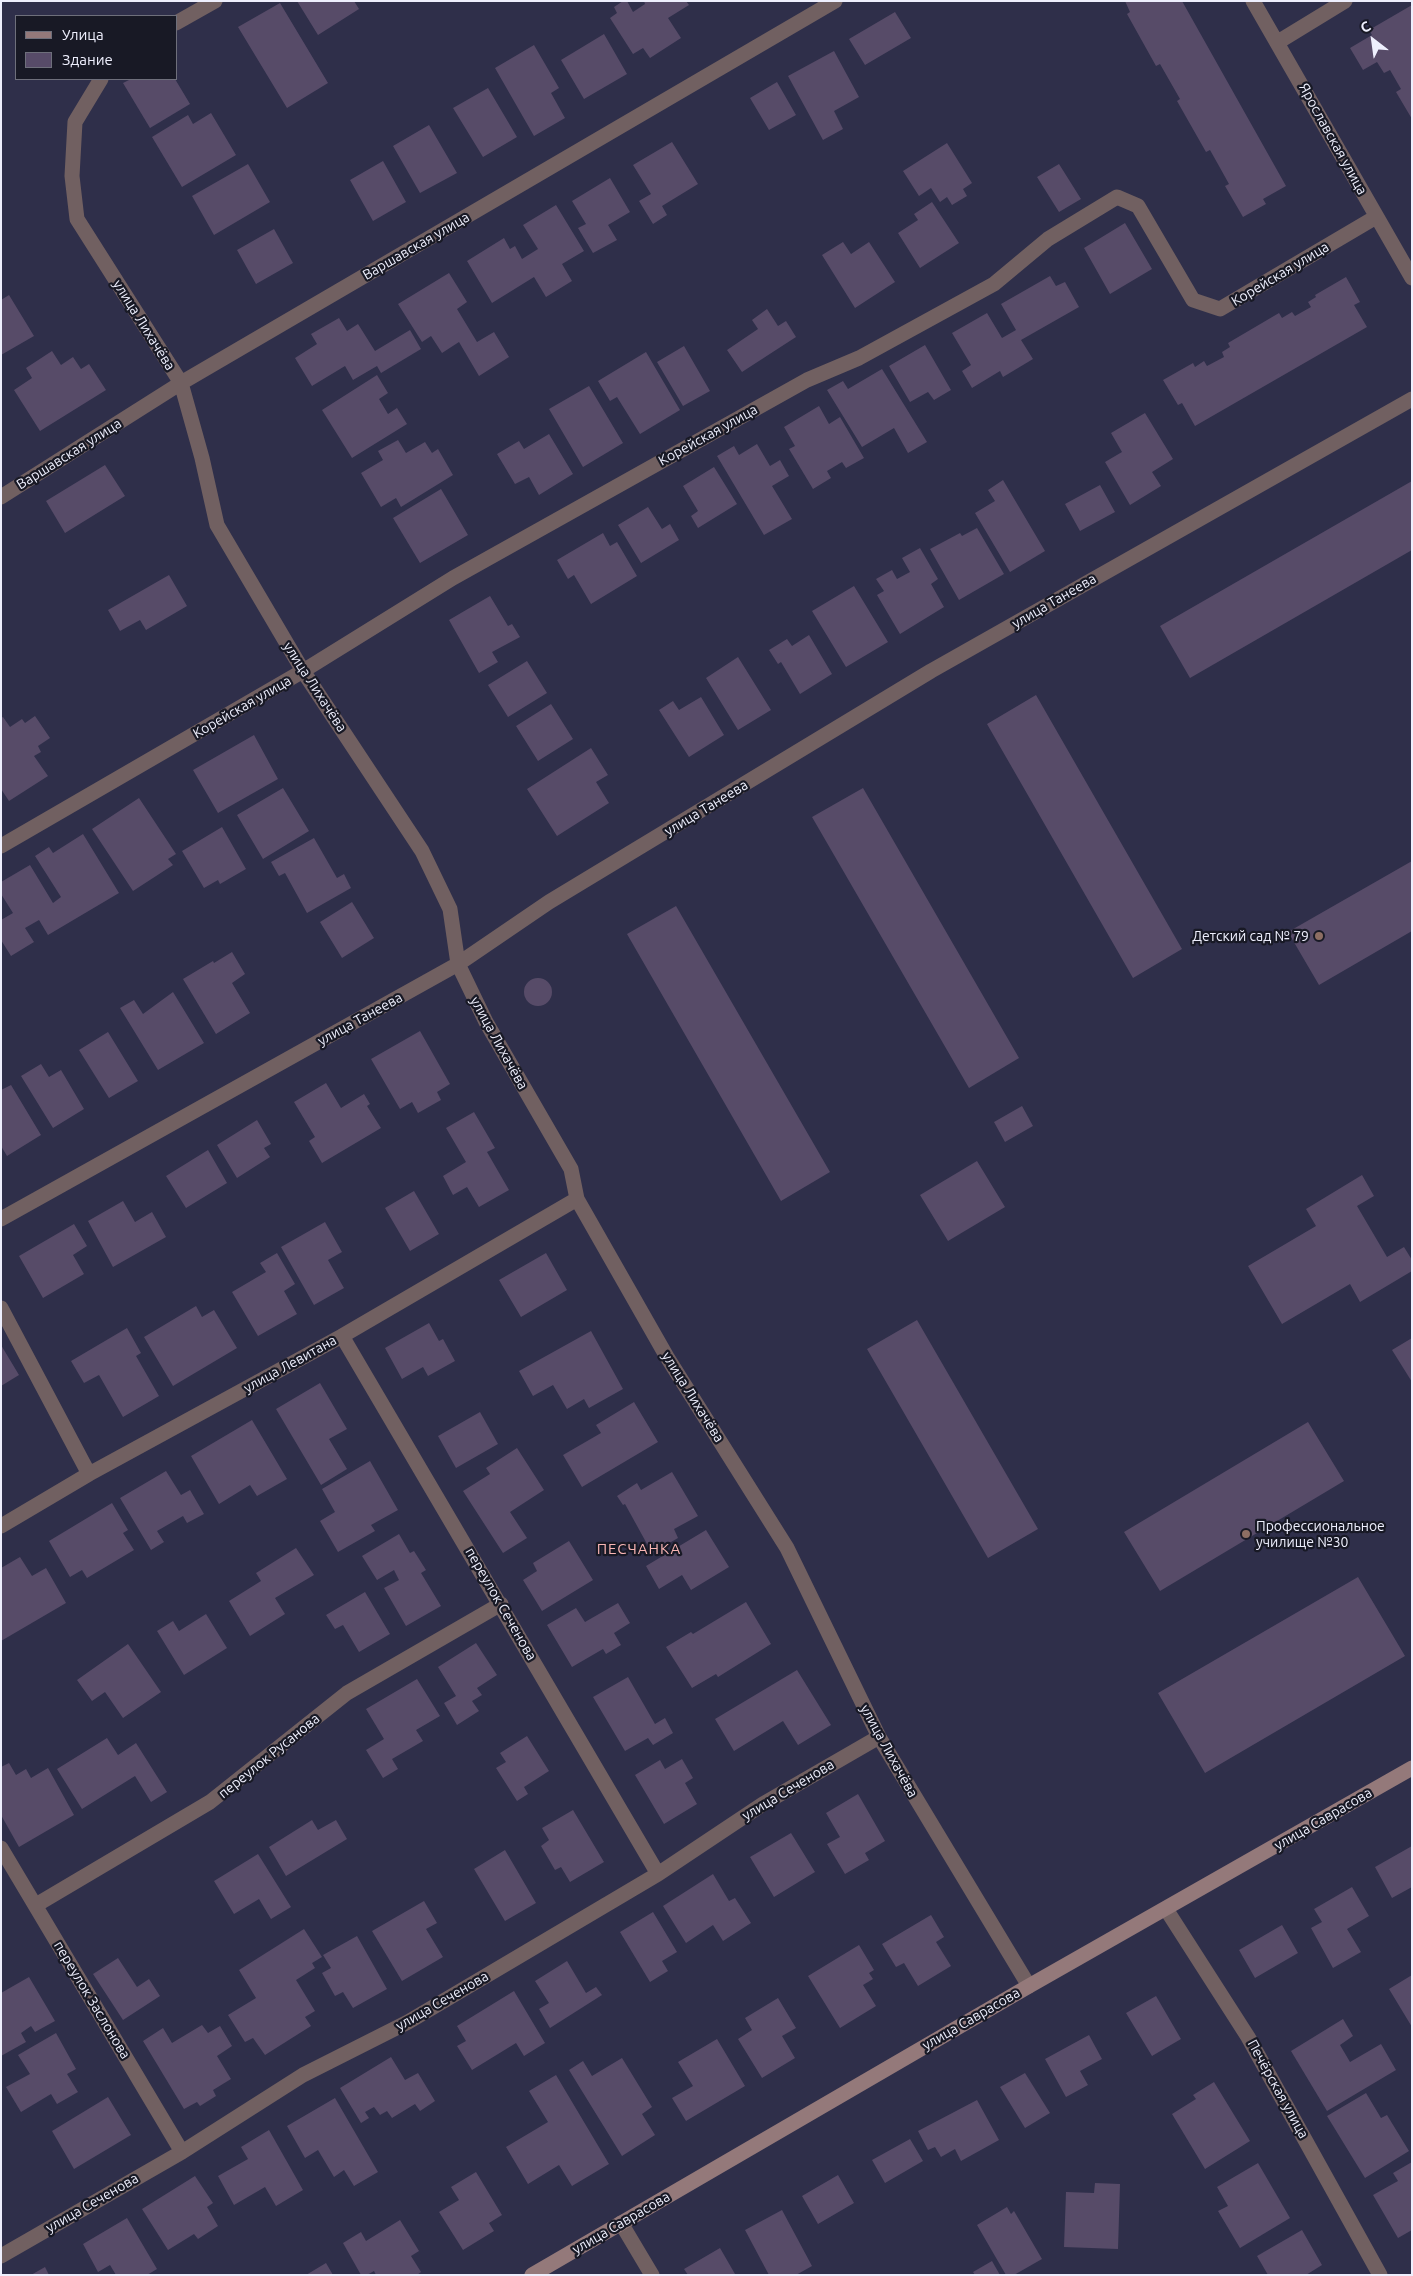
<!DOCTYPE html>
<meta charset="utf-8">
<style>
body{margin:0}
#map{position:relative;width:1413px;height:2276px;overflow:hidden;background:#2f2f4a;font-family:Ubuntu,sans-serif}
canvas{display:block}
.frame{position:absolute;inset:0;border:2px solid #eeeffd;pointer-events:none}
.legend{position:absolute;left:15px;top:15px;width:162px;height:65px;box-sizing:border-box;background:#181925;border:1px solid #6e6f7b;margin:0;padding:6px 9px;list-style:none;font-size:15px;color:#eeeffd}
.legend li{display:flex;align-items:center;gap:10px;height:25px}
.legend b{width:25px;border:1px solid #6e6f7b}
.north{position:absolute;left:1348px;top:15px;width:50px;height:50px;-webkit-text-stroke:4px #181925;paint-order:stroke;rotate:330deg;font-size:14px;font-weight:700;line-height:20px;text-align:center;color:#eeeffd}
.north::after{content:'';display:block;margin:auto;width:18px;height:22px;background:#eeeffd;clip-path:polygon(50% 0,100% 100%,50% 72%,0 100%)}
</style>
<div id="map">
<canvas width="1413" height="2276"></canvas>
<div class="frame"></div>
<ul class="legend">
<li><b style="height:6px;background:#94797a"></b>Улица</li>
<li><b style="height:14px;background:#574b68"></b>Здание</li>
</ul>
<div class="north">С</div>
</div>
<script>
const context = document.querySelector('canvas').getContext('2d');
context.lineJoin = 'round';
function fillPath(path, color) { context.fillStyle = color; context.fill(path, 'evenodd'); }
const shape = rows => new Path2D(rows.map(r => 'M' + r).join(''));
function stroke(path, color, width, dash) { context.strokeStyle = color; context.lineWidth = width; context.lineCap = dash ? 'butt' : 'round'; context.setLineDash(dash || []); context.stroke(path); }
function label(font, color, halo, rows, align = 'center') {
  context.font = font + ' Ubuntu,sans-serif'; context.lineWidth = 4.5; context.setLineDash([]); context.textBaseline = 'middle'; context.strokeStyle = halo; context.fillStyle = color; for (const [text, x, y, turn = 0] of rows) {
    context.save(); context.translate(x, y); context.rotate((+turn || 0) * Math.PI / 180); context.textAlign = isNaN(turn) ? turn : align; if (halo) context.strokeText(text, 0, 0); context.fillText(text, 0, 0); context.restore();
  }
}
const building = shape([
 [297,1,354,1,359,9,318,35],
 [623,1,627,1,633,12,645,4,644,1,686,1,689,5,668,18,681,38,650,58,643,48,633,54,610,18,617,13,614,7],
 [1125,1,1182,1,1286,186,1263,199,1266,204,1243,217,1225,186,1229,184,1219,166,1210,150,1206,152,1177,101,1180,99,1160,64,1156,66,1127,14,1130,12],
 [280,3,328,83,287,108,238,27],
 [1412,5,1412,119,1396,92,1401,89,1390,70,1384,73,1377,62,1363,70,1350,48,1372,35,1369,30],
 [895,12,911,38,865,65,849,39],
 [604,34,627,74,584,99,561,60],
 [534,45,559,88,551,93,565,118,534,136,495,68],
 [834,51,859,97,834,111,843,129,823,140,788,76],
 [131,79,175,79,190,104,150,128,123,83],
 [777,82,796,115,769,130,750,98],
 [488,88,517,137,483,157,453,108],
 [211,113,236,155,182,187,152,137,188,115,193,124],
 [429,125,457,173,420,193,393,146],
 [672,142,698,184,662,206,667,215,653,224,639,201,651,194,633,165],
 [947,143,972,183,963,189,967,196,952,205,947,197,940,202,931,188,919,196,903,171],
 [383,161,406,202,373,221,350,180],
 [248,164,270,202,214,235,192,196],
 [1059,164,1081,199,1059,212,1037,177],
 [610,178,630,212,608,225,617,240,593,253,578,228,586,224,572,201],
 [932,202,959,243,920,268,898,233,918,220,914,214],
 [556,205,584,251,562,264,572,281,546,297,534,277,492,303,467,261,504,238,510,249,515,246,522,259,538,249,523,225],
 [1125,223,1152,269,1110,294,1084,248],
 [274,229,293,263,256,284,237,250],
 [843,242,851,254,869,242,895,282,855,308,822,255],
 [449,273,467,302,457,309,477,342,494,332,509,357,479,376,459,342,442,353,431,336,422,342,398,304],
 [1050,276,1056,286,1065,282,1079,307,1021,340,1033,359,1003,377,1000,371,972,388,962,371,971,365,952,333,987,313,1002,338,1016,330,1001,304],
 [1346,277,1360,302,1354,305,1367,327,1195,426,1182,403,1178,405,1163,380,1193,363,1195,367,1204,361,1207,366,1224,357,1222,352,1230,347,1228,343,1279,313,1282,318,1292,312,1295,316,1311,307,1308,302,1316,297,1315,295],
 [9,295,34,336,1,355,1,300],
 [767,309,778,326,786,321,796,337,742,372,727,350,758,329,752,320],
 [339,318,347,331,358,324,375,351,410,330,421,349,381,373,377,366,353,380,345,366,312,386,295,358,317,344,311,334],
 [925,345,951,390,934,400,928,392,910,402,889,366],
 [684,346,710,391,683,406,657,362],
 [52,351,61,365,73,357,81,369,89,364,106,390,40,431,14,390,32,378,26,368],
 [646,352,680,410,640,434,617,397,610,401,598,381],
 [882,369,927,442,908,453,894,428,862,447,827,390,843,381,848,389],
 [377,375,388,393,379,399,388,414,397,408,407,424,352,458,322,410],
 [589,386,623,443,583,467,549,409],
 [819,406,829,424,840,417,864,458,846,468,842,462,827,471,831,478,813,489,789,449,795,446,784,427],
 [1145,413,1173,459,1152,472,1161,486,1130,505,1105,462,1122,452,1111,433],
 [549,434,573,474,539,495,529,477,515,484,497,454,519,441,524,449],
 [398,440,406,453,425,442,432,453,438,449,453,475,401,507,396,498,381,507,361,473,383,460,378,451],
 [757,444,770,466,780,460,789,476,772,486,792,519,764,535,717,456,734,446,739,455],
 [105,465,125,496,65,533,46,501],
 [714,467,737,504,698,528,691,516,698,511,683,486],
 [1003,480,1045,551,1010,572,975,513,995,501,988,490],
 [1412,481,1412,550,1190,678,1160,626],
 [1100,485,1115,512,1080,531,1065,504],
 [441,489,468,535,420,563,393,518],
 [648,507,662,529,670,524,679,540,641,563,618,525],
 [977,528,1004,574,959,600,930,549,960,533,962,536],
 [603,533,610,546,617,542,637,576,591,604,574,575,568,579,557,560],
 [920,548,938,579,931,584,944,607,900,634,877,595,884,591,876,579,892,570,897,579,910,572,902,558],
 [169,575,187,606,146,630,140,620,120,631,108,610],
 [854,586,888,642,846,667,812,611],
 [490,596,508,626,512,624,520,637,492,652,498,662,479,673,449,620],
 [809,635,832,674,800,694,781,662,778,664,769,650,787,639,792,646],
 [738,657,771,710,738,730,706,678],
 [527,661,547,693,508,717,488,685],
 [1036,695,1182,949,1133,978,987,724],
 [701,697,724,735,689,757,659,710,673,701,679,710],
 [551,704,573,739,538,761,516,726],
 [35,716,50,738,38,746,41,752,34,756,48,776,9,801,1,789,1,718,3,717,10,727,22,719,25,723],
 [254,735,278,779,218,813,193,770],
 [591,748,608,775,596,782,609,803,557,836,527,789],
 [283,788,309,831,263,859,237,815],
 [863,788,1019,1058,969,1088,812,817],
 [139,798,176,854,168,859,173,865,133,891,92,829],
 [222,827,246,869,220,884,218,880,204,888,182,851],
 [83,834,119,893,48,935,39,920,25,928,34,942,11,956,1,940,1,920,13,913,1,894,1,882,30,865,53,903,61,897,35,856,49,847,53,853],
 [314,838,337,878,344,874,351,888,307,913,285,873,279,876,271,862],
 [1412,861,1412,931,1319,985,1288,932],
 [352,902,374,938,342,958,320,922],
 [676,906,830,1172,781,1201,627,934],
 [232,952,245,974,232,983,250,1013,216,1034,183,979,213,961,214,963],
 '524 992a14 14 0 1 1 28 0a14 14 0 1 1-28 0Z',
 [173,992,204,1043,158,1070,120,1008,134,1000,143,1014],
 [420,1031,450,1084,437,1092,441,1100,418,1113,412,1102,400,1109,371,1059],
 [108,1032,138,1081,109,1098,79,1050],
 [41,1064,49,1077,61,1070,84,1109,53,1128,21,1076],
 [326,1083,341,1108,364,1094,370,1104,367,1106,381,1128,322,1163,309,1141,315,1137,294,1102],
 [11,1085,41,1135,7,1156,1,1146,1,1090],
 [1022,1106,1033,1126,1005,1142,994,1122],
 [474,1112,495,1148,487,1152,509,1190,479,1207,467,1187,453,1195,443,1176,466,1162,446,1128],
 [257,1120,271,1144,264,1148,270,1157,237,1178,217,1145],
 [208,1150,227,1183,186,1208,166,1176],
 [977,1161,1005,1207,948,1241,920,1195],
 [1362,1175,1374,1196,1357,1206,1387,1257,1404,1247,1412,1260,1412,1271,1360,1302,1350,1284,1282,1324,1248,1266,1316,1226,1306,1209],
 [414,1191,439,1234,410,1251,385,1208],
 [123,1201,135,1222,152,1212,166,1237,113,1267,88,1221],
 [325,1222,342,1252,328,1260,344,1288,314,1305,281,1247],
 [74,1224,87,1246,73,1255,84,1274,43,1298,19,1256],
 [277,1253,295,1284,284,1291,297,1314,258,1336,232,1292,266,1272,260,1263],
 [546,1253,567,1290,521,1317,499,1280],
 [196,1306,202,1317,214,1310,237,1348,173,1386,144,1337],
 [917,1320,1038,1529,988,1558,867,1349],
 [429,1323,439,1341,443,1339,455,1361,428,1376,423,1367,402,1379,385,1348],
 [127,1328,141,1353,136,1356,159,1396,123,1417,99,1375,84,1383,71,1361],
 [591,1331,623,1389,589,1408,584,1399,567,1409,553,1385,533,1396,519,1371],
 [1412,1338,1412,1382,1392,1350],
 [1,1345,19,1375,1,1386],
 [320,1383,347,1429,329,1439,347,1469,321,1485,276,1409],
 [634,1402,658,1442,582,1487,563,1455,601,1433,596,1425],
 [480,1412,498,1444,456,1468,438,1436],
 [252,1420,287,1479,257,1496,250,1485,219,1504,191,1456],
 [1308,1422,1344,1481,1160,1591,1124,1532],
 [517,1448,544,1490,510,1512,527,1538,503,1553,463,1491,490,1474,486,1468],
 [370,1461,398,1510,371,1525,375,1531,338,1552,320,1521,335,1512,322,1489],
 [166,1471,181,1495,190,1490,204,1514,187,1523,183,1516,157,1531,164,1542,151,1550,120,1498],
 [672,1472,698,1516,674,1529,678,1538,652,1553,625,1504,623,1505,617,1496,637,1483,641,1490],
 [112,1503,128,1530,123,1533,134,1550,87,1578,82,1570,70,1577,49,1541],
 [706,1530,729,1567,691,1590,682,1575,659,1589,646,1566],
 [399,1534,410,1553,414,1551,426,1570,421,1573,441,1606,406,1626,384,1588,399,1580,394,1570,377,1580,362,1556],
 [569,1541,593,1580,542,1611,523,1580,537,1571,533,1563],
 [296,1548,314,1575,275,1598,285,1614,250,1636,229,1601,261,1581,256,1573],
 [20,1557,32,1576,46,1568,66,1603,1,1641,1,1568],
 [1358,1577,1405,1656,1205,1773,1158,1693],
 [365,1592,390,1634,359,1652,343,1625,335,1629,326,1615],
 [746,1602,771,1644,718,1677,716,1674,692,1688,666,1647,691,1632,693,1634],
 [618,1603,630,1623,614,1633,621,1645,606,1654,603,1649,572,1667,547,1625,576,1608,585,1622],
 [206,1614,227,1648,184,1675,157,1631,173,1621,179,1631],
 [476,1643,497,1675,477,1688,482,1695,472,1701,479,1711,457,1725,444,1703,456,1696,438,1667],
 [128,1644,161,1692,123,1718,105,1692,92,1701,77,1680],
 [797,1670,831,1725,798,1745,783,1721,734,1751,715,1719],
 [628,1677,655,1724,665,1718,673,1733,653,1745,648,1738,625,1751,593,1697],
 [417,1679,440,1716,416,1730,423,1741,392,1759,398,1769,383,1778,366,1750,384,1739,366,1709],
 [527,1736,549,1771,524,1787,528,1794,517,1801,496,1768,506,1762,500,1753],
 [107,1738,118,1755,136,1743,167,1792,151,1802,135,1776,82,1809,57,1769],
 [682,1759,693,1778,685,1783,697,1804,664,1824,635,1775,660,1760,665,1769],
 [9,1763,16,1775,26,1769,31,1778,48,1768,74,1815,19,1847,1,1815,1,1767],
 [858,1794,885,1841,865,1853,869,1860,845,1874,827,1844,840,1837,826,1813],
 [573,1810,604,1862,570,1882,561,1867,555,1870,541,1846,549,1840,542,1828],
 [312,1820,318,1830,336,1820,347,1839,286,1876,269,1847],
 [791,1833,815,1872,774,1897,750,1857],
 [1412,1846,1412,1887,1392,1898,1375,1867],
 [505,1850,536,1903,505,1921,474,1869],
 [258,1854,291,1907,271,1919,259,1899,234,1914,214,1881],
 [713,1874,729,1901,735,1898,751,1923,723,1941,713,1925,686,1943,663,1906],
 [1352,1887,1369,1916,1347,1929,1361,1952,1333,1968,1311,1928,1322,1922,1314,1909],
 [424,1901,437,1923,426,1929,443,1957,402,1981,372,1931],
 [653,1912,677,1952,662,1961,668,1971,650,1982,620,1932],
 [931,1915,944,1937,936,1942,951,1966,918,1986,904,1963,896,1967,882,1944],
 [1282,1925,1298,1953,1255,1978,1239,1950],
 [304,1929,322,1957,312,1963,315,1968,296,1980,315,2011,305,2017,311,2026,265,2055,253,2038,245,2042,228,2015,256,1998,239,1970],
 [357,1936,387,1989,353,2008,343,1992,335,1996,322,1973,331,1968,323,1955],
 [859,1945,874,1970,869,1973,873,1979,863,1985,876,2006,840,2028,808,1976],
 [118,1958,137,1987,149,1979,160,1996,123,2020,93,1974],
 [567,1961,586,1993,596,1987,602,1995,550,2028,539,2009,549,2003,535,1981],
 [1412,1975,1412,2027,1389,1989],
 [29,1977,55,2021,35,2032,31,2026,21,2033,26,2042,1,2056,1,1993],
 [514,1991,545,2043,524,2056,516,2043,472,2070,457,2046,466,2041,457,2026],
 [1156,1996,1181,2039,1152,2056,1126,2013],
 [778,1998,796,2028,782,2036,795,2058,762,2078,738,2039,752,2030,745,2018],
 [1343,2019,1353,2036,1340,2045,1350,2062,1381,2044,1396,2070,1327,2111,1291,2051],
 [202,2025,208,2033,220,2026,232,2046,217,2056,231,2079,213,2090,216,2096,200,2106,197,2102,184,2109,143,2041,163,2028,172,2043],
 [56,2033,76,2069,67,2074,78,2092,57,2104,51,2094,21,2112,6,2087,30,2074,18,2055],
 [1089,2035,1102,2059,1080,2071,1088,2085,1066,2097,1045,2059],
 [717,2039,745,2086,686,2121,672,2098,693,2086,678,2062],
 [391,2057,405,2080,418,2073,435,2101,420,2111,415,2104,392,2118,387,2111,380,2115,374,2107,365,2112,369,2118,361,2123,340,2088],
 [622,2058,652,2107,642,2114,655,2135,622,2156,569,2070,583,2061,592,2076],
 [1025,2073,1050,2113,1025,2128,1000,2087],
 [556,2075,609,2164,572,2186,559,2165,528,2184,506,2147,548,2122,529,2091],
 [1214,2082,1250,2141,1205,2169,1172,2114,1196,2099,1193,2095],
 [1366,2093,1381,2118,1387,2115,1409,2151,1365,2178,1327,2116],
 [108,2097,131,2135,74,2169,52,2131],
 [335,2098,378,2172,354,2186,344,2170,334,2177,318,2150,305,2158,287,2126],
 [977,2100,999,2140,961,2161,955,2149,941,2157,935,2147,928,2150,918,2131],
 [269,2130,303,2190,276,2206,265,2187,234,2205,218,2176,248,2159,241,2147],
 [910,2139,923,2161,885,2183,872,2160],
 [1412,2162,1412,2230,1398,2238,1373,2195,1398,2181,1393,2173],
 [1258,2163,1290,2218,1240,2248,1218,2211,1228,2206,1217,2187],
 [476,2172,502,2215,489,2223,494,2231,463,2250,439,2212,459,2200,451,2187],
 [838,2175,854,2203,818,2224,802,2196],
 [195,2176,213,2203,207,2207,218,2226,198,2239,194,2234,168,2250,142,2209],
 [1095,2183,1120,2184,1118,2249,1064,2247,1066,2192,1094,2193],
 [1007,2207,1011,2214,1014,2211,1042,2259,1014,2275,1006,2275,977,2225],
 [782,2210,812,2266,796,2275,769,2275,745,2230],
 [127,2218,157,2269,147,2275,116,2275,110,2265,98,2272,83,2244],
 [400,2220,419,2251,411,2256,421,2272,417,2275,376,2275,374,2271,367,2275,361,2275,343,2243,361,2232,366,2241],
 [1302,2230,1322,2265,1306,2275,1268,2275,1257,2256],
 [720,2248,735,2274,688,2275,684,2269],
 [992,2261,1000,2275,975,2275,973,2272],
 [326,2263,333,2275,306,2275],
 [45,2267,49,2275,31,2275]
]);
const street = shape([
 [1253,1,1412,278],
 [176,23,215,1],
 [1278,42,1345,1],
 [101,79,75,122,72,176,77,219,181,383,202,458,217,525,303,671,422,851,450,909,458,964,486,1022,571,1169,577,1199,667,1357,787,1548,879,1737,1029,1986],
 [1,497,181,383,835,1],
 [1,846,303,671,453,578,807,380,859,358,994,284,1048,239,1117,197,1138,206,1193,300,1220,309,1376,217],
 [1,1219,458,964,549,902,931,671,1412,399],
 [1,1308,89,1474],
 [342,1336,658,1874],
 [1,1526,89,1474,342,1336,577,1199],
 [1,1848,182,2152],
 [36,1905,210,1802,347,1693,501,1604],
 [1166,1909,1248,2037,1380,2275],
 [621,2223,652,2275],
 [1,2256,182,2152,303,2075,408,2022,658,1874,763,1804,879,1737]
]);
const secondary = shape([
 [532,2275,1029,1986,1412,1768]
]);
const markers = [
 [1319,936,5,"#8d6e63"],
 [1246,1534,5,"#8d6e63"]
];
const streetNames = [
 ["Ярославская улица",1333,139,61],
 ["Варшавская улица",416,246,-30],
 ["Корейская улица",1280,274,-31],
 ["улица Лихачёва",144,325,58],
 ["Корейская улица",708,435,-29],
 ["Варшавская улица",69,454,-32],
 ["улица Танеева",1054,601,-30],
 ["улица Лихачёва",315,687,57],
 ["Корейская улица",242,707,-30],
 ["улица Танеева",706,808,-31],
 ["улица Танеева",360,1019,-29],
 ["улица Лихачёва",499,1043,61],
 ["улица Левитана",290,1364,-29],
 ["улица Лихачёва",693,1397,58],
 ["переулок Сеченова",501,1604,60],
 ["улица Лихачёва",889,1751,61],
 ["переулок Русанова",269,1756,-39],
 ["улица Сеченова",788,1790,-31],
 ["улица Саврасова",1323,1819,-30],
 ["переулок Заслонова",92,2000,59],
 ["улица Сеченова",442,2001,-30],
 ["улица Саврасова",971,2019,-30],
 ["Печёрская улица",1278,2089,61],
 ["улица Сеченова",92,2203,-30],
 ["улица Саврасова",621,2223,-30]
];
const poiNames = [
 ["Детский сад № 79",1309,936],
 ["Профессиональное",1256,1526,"left"],
 ["училище №30",1256,1542,"left"]
];
const neighbourhoodNames = [
 ["ПЕСЧАНКА",639,1549]
];
fillPath(building, '#574b68');
stroke(street, '#716061', 15);
stroke(secondary, '#94797a', 15);
for (const [x, y, r, color] of markers) { const dot = new Path2D(); dot.arc(x, y, r, 0, 2 * Math.PI); context.fillStyle = color; context.fill(dot); stroke(dot, '#181925', 2); }
label('14px', '#eeeffd', '#181925', streetNames);
label('14px', '#eeeffd', '#181925', poiNames, 'right');
context.letterSpacing = '1px';
label('15px', '#fab6b4', '#181925', neighbourhoodNames);
context.letterSpacing = '0px';
</script>
